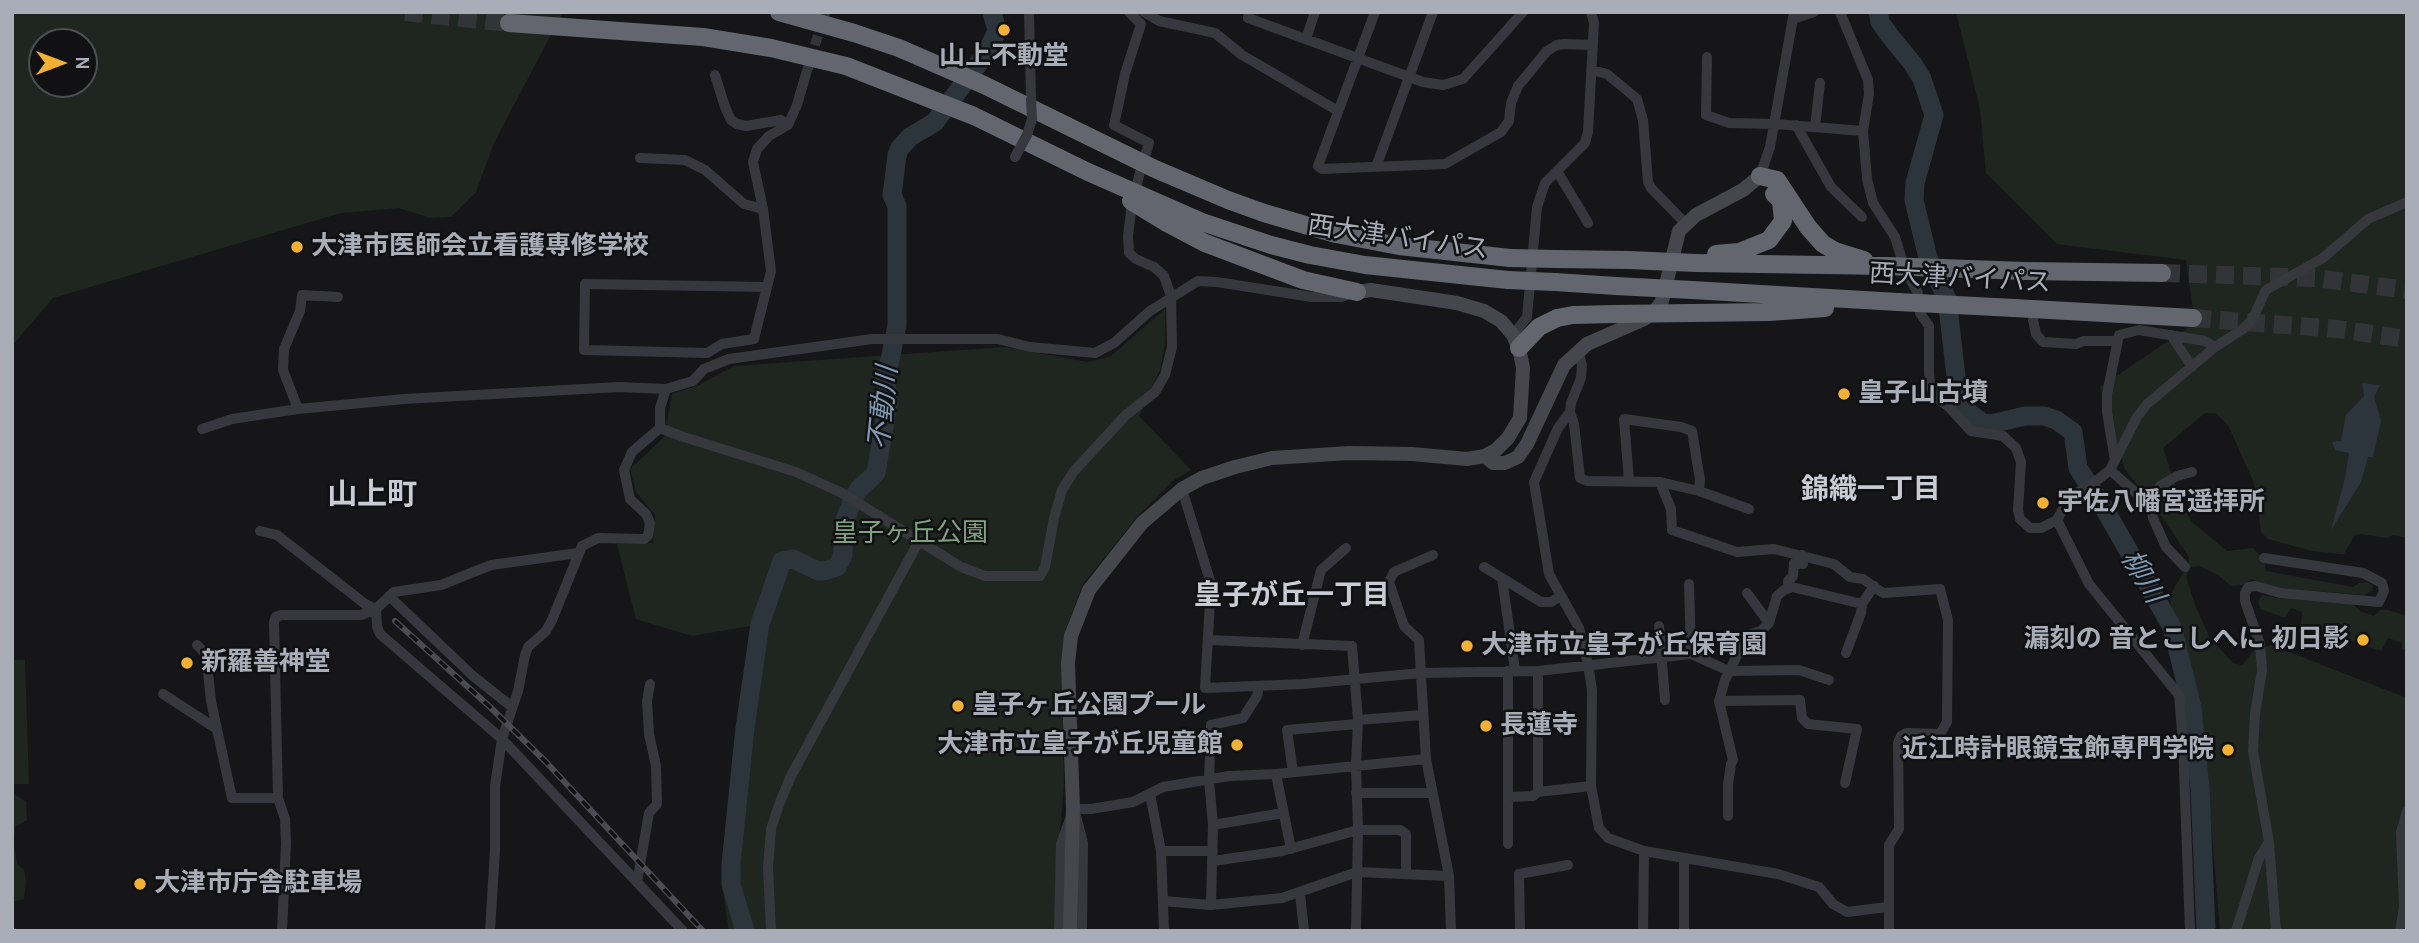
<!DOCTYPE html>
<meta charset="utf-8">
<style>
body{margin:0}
#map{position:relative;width:2419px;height:943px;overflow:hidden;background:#161618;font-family:Karla,sans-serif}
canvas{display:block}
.frame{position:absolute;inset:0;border:14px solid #a8adb8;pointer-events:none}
.north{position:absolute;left:28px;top:28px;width:70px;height:70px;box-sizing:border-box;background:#111113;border:2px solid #4d4f55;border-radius:50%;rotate:90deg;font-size:19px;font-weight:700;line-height:28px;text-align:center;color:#a8adb8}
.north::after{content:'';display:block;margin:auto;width:24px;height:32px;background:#f2b134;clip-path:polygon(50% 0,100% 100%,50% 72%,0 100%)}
</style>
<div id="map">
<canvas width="2419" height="943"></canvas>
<div class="frame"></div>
<div class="north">N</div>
</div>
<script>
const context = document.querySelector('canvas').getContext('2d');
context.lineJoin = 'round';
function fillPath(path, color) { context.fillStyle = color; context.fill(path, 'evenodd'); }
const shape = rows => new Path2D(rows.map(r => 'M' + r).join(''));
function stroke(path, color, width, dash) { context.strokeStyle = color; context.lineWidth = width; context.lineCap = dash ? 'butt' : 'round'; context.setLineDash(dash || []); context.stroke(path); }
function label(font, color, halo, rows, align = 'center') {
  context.font = font + ' Karla,"Noto Sans JP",sans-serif'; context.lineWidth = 5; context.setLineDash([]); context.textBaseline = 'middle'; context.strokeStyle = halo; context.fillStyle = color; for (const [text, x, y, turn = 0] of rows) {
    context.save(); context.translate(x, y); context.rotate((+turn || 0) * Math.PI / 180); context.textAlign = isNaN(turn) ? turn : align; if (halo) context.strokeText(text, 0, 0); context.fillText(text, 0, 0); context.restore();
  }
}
const green = shape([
 [12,12,563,12,494,143,476,192,451,217,430,218,399,208,341,213,53,298,12,346],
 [42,42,84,42,84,84,42,84],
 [1956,12,2407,12,2407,538,2393,535,2387,538,2360,534,2354,536,2344,554,2340,554,2312,551,2268,539,2261,532,2254,483,2228,425,2215,413,2205,413,2163,448,2180,501,2192,522,2227,551,2253,548,2264,560,2266,571,2353,587,2359,583,2367,582,2372,585,2373,590,2364,595,2278,588,2251,579,2242,585,2231,586,2218,575,2199,566,2191,567,2186,576,2195,605,2210,638,2233,663,2242,665,2254,650,2271,645,2407,698,2407,931,2220,931,2201,703,2170,601,2171,593,2189,564,2189,557,2162,517,2124,468,2100,387,2195,323,2186,260,2057,244,1986,173,1980,109],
 [1165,309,1165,345,1160,370,1139,416,1191,470,1174,480,1137,517,1083,584,1068,623,1062,684,1064,786,1060,829,1056,931,729,931,722,886,756,625,692,636,636,619,617,544,653,543,655,515,636,492,630,469,664,437,672,394,699,385,734,366,1005,347,1088,362,1111,356],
 [2262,595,2278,598,2353,604,2360,611,2374,616,2380,610,2389,610,2407,616,2407,651,2402,649,2402,643,2388,638,2381,651,2301,624,2302,612,2292,608,2290,609,2285,618,2260,609,2258,602],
 [12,660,25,660,29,784,12,784],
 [12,793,26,801,27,820,15,827,14,845,17,864,24,870,26,881,24,899,12,902]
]);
const water = shape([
 [2362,383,2380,385,2374,397,2381,421,2373,457,2368,457,2361,482,2331,530,2345,478,2349,453,2335,450,2332,442,2341,441,2346,415,2364,396]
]);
const river = shape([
 [1878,12,1880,22,1890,36,1913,64,1922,79,1934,115,1915,183,1914,200,1928,258,1947,299,1958,394,1969,413,1983,423,1991,424,2025,416,2044,416,2056,420,2073,432,2078,468,2104,508,2172,627,2192,707,2200,788,2206,931],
 [745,931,731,884,731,864,745,728,760,624,782,561,793,559,818,571,824,571,837,567,843,555,843,525,854,497,859,489,876,473,888,403,885,375,890,360,897,325,897,206,892,195,897,155,900,148,910,137,935,122,987,52,997,31,992,12]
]);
const streetTunnel = shape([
 [806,74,825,13]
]);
const highwayTunnel = shape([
 [405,12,509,23],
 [2162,273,2316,278,2407,290],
 [2193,318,2337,329,2407,339]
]);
const street = shape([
 [1029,12,1031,99],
 [1129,12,1141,24,1125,74,1114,125,1149,143,1146,153],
 [1144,12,1159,21,1215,33,1242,55,1338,111],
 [1249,12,1248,18,1423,82,1443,85,1463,79,1523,12],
 [1375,12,1318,166,1322,169,1445,164,1501,132,1509,121,1511,103,1518,86,1547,51,1557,45,1564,44,1593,45],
 [1840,12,1868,80,1869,94,1863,131],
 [1793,19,1814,12],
 [1306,39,1315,12],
 [1707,57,1706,115,1729,123,1775,124,1863,131,1867,179,1873,203,1895,237,1905,270,1918,293,1920,313,1929,326,1929,373,1930,385,1935,397,1949,407,1971,431,2003,436,2016,448,2021,462,2018,510,2020,519,2030,528,2041,528,2057,520,2069,498,2095,482,2110,470,2137,417,2147,404,2215,347,2243,329,2252,320,2266,290,2323,258,2368,219,2407,202],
 [1592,70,1607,74,1637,99,1643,120,1648,182,1651,188,1686,224],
 [715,75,725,107,731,120,737,124,746,126,781,120,788,125],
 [1796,125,1831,187,1862,217],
 [1815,127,1820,83],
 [640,158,685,160,705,170,744,204,763,209],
 [1376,167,1433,12],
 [1557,171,1588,223],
 [1760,176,1770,147,1794,12],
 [1137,184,1140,172],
 [767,287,585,284,584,350,707,353,722,344,754,339,771,271,763,209,753,162,757,149,769,136,788,125,797,105,806,74],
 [2033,320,2036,334,2043,342,2076,344,2084,341,2117,341],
 [1513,335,1527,317,1537,207,1545,183,1585,143,1588,132,1594,23,1591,12],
 [2171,335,2192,367],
 [1578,351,1582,365,1581,378,1571,403,1570,412,1574,424,1580,478,1587,481,1660,482,1671,509,1672,530,1737,552,1774,549,1834,564,1850,577,1863,579,1883,593,1940,589,1948,620,1947,722,1940,734,1907,733,1901,736,1898,743,1899,829,1889,845,1889,931],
 [298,409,283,370,284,349,300,311,302,295,338,297],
 [1570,412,1558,428,1534,482,1549,574,1579,628,1588,664,1592,690,1591,786,1599,828,1608,838,1644,851,1778,874,1819,887,1833,904,1847,912,1887,907],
 [660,428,684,437,796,472,842,493,961,567,985,576,1040,576,1045,567,1054,518,1062,490,1074,471,1126,415,1155,392,1165,375,1172,347,1171,296,1164,276,1154,267,1136,259,1129,253,1128,236,1131,211],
 [202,429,232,419,298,409,404,399,619,387,666,389,693,381,704,369,729,359,872,339,998,339,1030,347,1095,353,1114,343,1150,311,1198,281,1217,282,1312,297,1341,297,1349,294],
 [2115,461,2107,412,2107,394,2119,335,2139,330,2205,341,2215,347],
 [2110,470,2151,506,2153,518,2166,547,2185,567],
 [1629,481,1624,419,1681,427,1692,431,1700,480,1699,491],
 [1660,482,1699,491,1749,509],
 [1182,489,1211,584,1205,688,1303,684,1421,673,1538,671,1691,654,1729,671,1799,670,1829,680],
 [2151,506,2160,486,2177,476,2192,472],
 [2057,520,2089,584,2179,695,2183,743,2190,931],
 [260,531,277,535,365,604,376,609,377,626,380,634,502,739,683,931],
 [1433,555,1394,572,1389,582,1404,626,1419,640,1426,759,1449,876,1451,931],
 [1484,567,1541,602,1551,602,1561,596],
 [1502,578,1515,670],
 [1689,584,1691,654],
 [1788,588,1788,581,1793,576,1794,563,1803,564,1802,555],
 [1747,593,1769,623],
 [389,596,473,676,512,707],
 [1659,626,1665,700],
 [1209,640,1352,646,1358,720,1356,765,1358,830,1356,931],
 [197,645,206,654,211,701,217,729],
 [1302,645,1321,570,1346,548],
 [1846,653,1861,613,1862,604],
 [1508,671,1508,797,1533,796,1538,792,1591,786],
 [1538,671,1538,792],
 [163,694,217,729,232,798,278,798],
 [1719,701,1800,700,1802,718,1808,724,1857,729,1845,783],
 [1358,720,1423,715],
 [1293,772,1287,730,1358,724],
 [1276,774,1291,849],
 [1356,793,1432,793],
 [1150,794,1161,851,1164,931],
 [1508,797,1508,844],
 [1073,809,1091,809,1133,802,1163,787,1229,776,1276,774,1426,759],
 [1076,816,1083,843,1082,931],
 [1728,816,1728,785,1731,764,1733,760,1719,701,1725,680,1747,635,1761,631,1769,623,1777,596,1784,590,1792,587,1862,604,1874,586],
 [1213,825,1283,813],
 [2269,843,2276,931],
 [1161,851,1213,851],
 [1684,859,1684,931],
 [1213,861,1282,851,1358,830,1400,830,1406,834,1406,874],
 [637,882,649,813,657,804,656,766,649,734,647,701,650,684],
 [1300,893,1304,931],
 [1163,901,1211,905,1282,898,1357,872,1449,876],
 [1211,905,1213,825,1209,780,1211,725,1243,718,1257,696,1259,687],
 [282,931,286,843,285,819,278,798,274,622,276,617,281,615,361,615,376,609,394,592,441,585,491,565,578,553],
 [490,931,495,850,495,786,502,739,518,691,525,655,528,647,546,631,552,620,582,546,598,538,644,539,648,536,650,523,646,514,630,499,624,470,632,452,660,428,660,408,666,389],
 [771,931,768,868,771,829,780,802,791,776,919,541],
 [1059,931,1061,844,1070,819],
 [1520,931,1519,874,1568,865],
 [1643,931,1644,851],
 [2236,931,2259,858,2269,842,2253,751,2255,714,2262,670,2260,644,2245,601,2245,593,2248,587,2256,586,2280,593,2379,602,2384,591,2382,583,2363,573,2264,558],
 [2400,931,2404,907,2401,832,2407,811]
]);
const secondary = shape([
 [1485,456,1493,463,1505,463,1518,457,1527,444,1564,365,1587,344,1644,319,1655,311,1662,301,1679,231,1696,215,1743,190,1760,176],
 [1070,931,1073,809,1068,663,1071,636,1089,590,1142,523,1182,489,1202,478,1235,467,1272,458,1349,453,1412,454,1467,459,1485,456,1496,450,1508,438,1520,418,1523,368,1519,348,1513,335,1501,321,1484,311,1457,303,1371,290,1357,292]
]);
const highway = shape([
 [779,12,854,33,899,48,984,85,1155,169,1228,200,1264,213,1336,234,1399,246,1510,258],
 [509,23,703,37,771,48,846,66,974,116,1088,172,1202,222,1271,245,1310,255,1365,265,1508,280],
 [1760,176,1777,180,1808,227,1823,244,1835,251,1864,260],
 [1131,201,1167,223,1205,243,1303,280,1357,292],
 [1716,254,1739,252,1769,240,1783,221,1781,201,1774,194],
 [1556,259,1629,260],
 [1696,263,1886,266],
 [2025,271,2162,273],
 [1555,282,1616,286],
 [1692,290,1898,302],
 [2014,308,2193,318],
 [1692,313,1769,312,1825,308],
 [1519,348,1539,327,1557,318,1573,315,1613,314]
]);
const rail = shape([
 [395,621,490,707,546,762,703,931]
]);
const streetBridge = shape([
 [1015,157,1027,135,1032,119,1031,99]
]);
const highwayBridge = shape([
 [1510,258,1556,259],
 [1629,260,1696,263],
 [1886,266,2025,271],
 [1508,280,1555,282],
 [1616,286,1692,290],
 [1898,302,2014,308],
 [1613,314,1692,313]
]);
const markers = [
 [1004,30,7,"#f2b134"],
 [297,247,7,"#f2b134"],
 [1844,394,7,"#f2b134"],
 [2043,503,7,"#f2b134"],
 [2363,640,7,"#f2b134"],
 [1467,646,7,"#f2b134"],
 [187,663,7,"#f2b134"],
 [958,706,7,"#f2b134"],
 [1486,726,7,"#f2b134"],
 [1237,745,7,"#f2b134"],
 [2228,750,7,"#f2b134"],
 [140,884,7,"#f2b134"]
];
const poiNames = [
 ["山上不動堂",1004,57,"center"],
 ["大津市医師会立看護専修学校",311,247],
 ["皇子山古墳",1858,394],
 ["宇佐八幡宮遥拝所",2057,503],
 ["漏刻の 音とこしへに 初日影",2349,640,"right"],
 ["大津市立皇子が丘保育園",1481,646],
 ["新羅善神堂",201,663],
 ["皇子ヶ丘公園プール",972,706],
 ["長蓮寺",1500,726],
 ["大津市立皇子が丘児童館",1223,745,"right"],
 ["近江時計眼鏡宝飾専門学院",2214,750,"right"],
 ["大津市庁舎駐車場",154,884]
];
const streetNames = [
 ["西大津バイパス",1398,238,8],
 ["西大津バイパス",1960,279,3]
];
const parkNames = [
 ["皇子ヶ丘公園",910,534]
];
const waterNames = [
 ["不動川",884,408,-84],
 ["柳川",2142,577,59]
];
const neighbourhoodNames = [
 ["錦織一丁目",1871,490],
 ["皇子が丘一丁目",1292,596]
];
const quarterNames = [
 ["山上町",372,495]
];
fillPath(green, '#1e261f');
fillPath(water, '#2c353c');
stroke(river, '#2c353c', 19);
stroke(streetTunnel, '#333438', 10, [10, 5]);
stroke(highwayTunnel, '#333438', 18, [18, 9]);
stroke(street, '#37383d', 10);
stroke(secondary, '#45474d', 14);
stroke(highway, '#63666e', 18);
stroke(rail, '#4a4c52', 6);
stroke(rail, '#111113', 3.5, [10]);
stroke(streetBridge, '#37383d', 10);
stroke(highwayBridge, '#63666e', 18);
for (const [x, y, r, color] of markers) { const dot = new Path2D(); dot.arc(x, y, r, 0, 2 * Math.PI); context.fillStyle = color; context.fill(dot); stroke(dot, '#111113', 2.5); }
label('bold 26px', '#a8adb8', '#111113', poiNames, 'left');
label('26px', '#a8adb8', '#111113', streetNames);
label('26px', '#7fa381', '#111113', parkNames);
label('italic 28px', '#7f9bb3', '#111113', waterNames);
label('bold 28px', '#c9ccd4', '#111113', neighbourhoodNames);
label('bold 30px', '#c9ccd4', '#111113', quarterNames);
</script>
